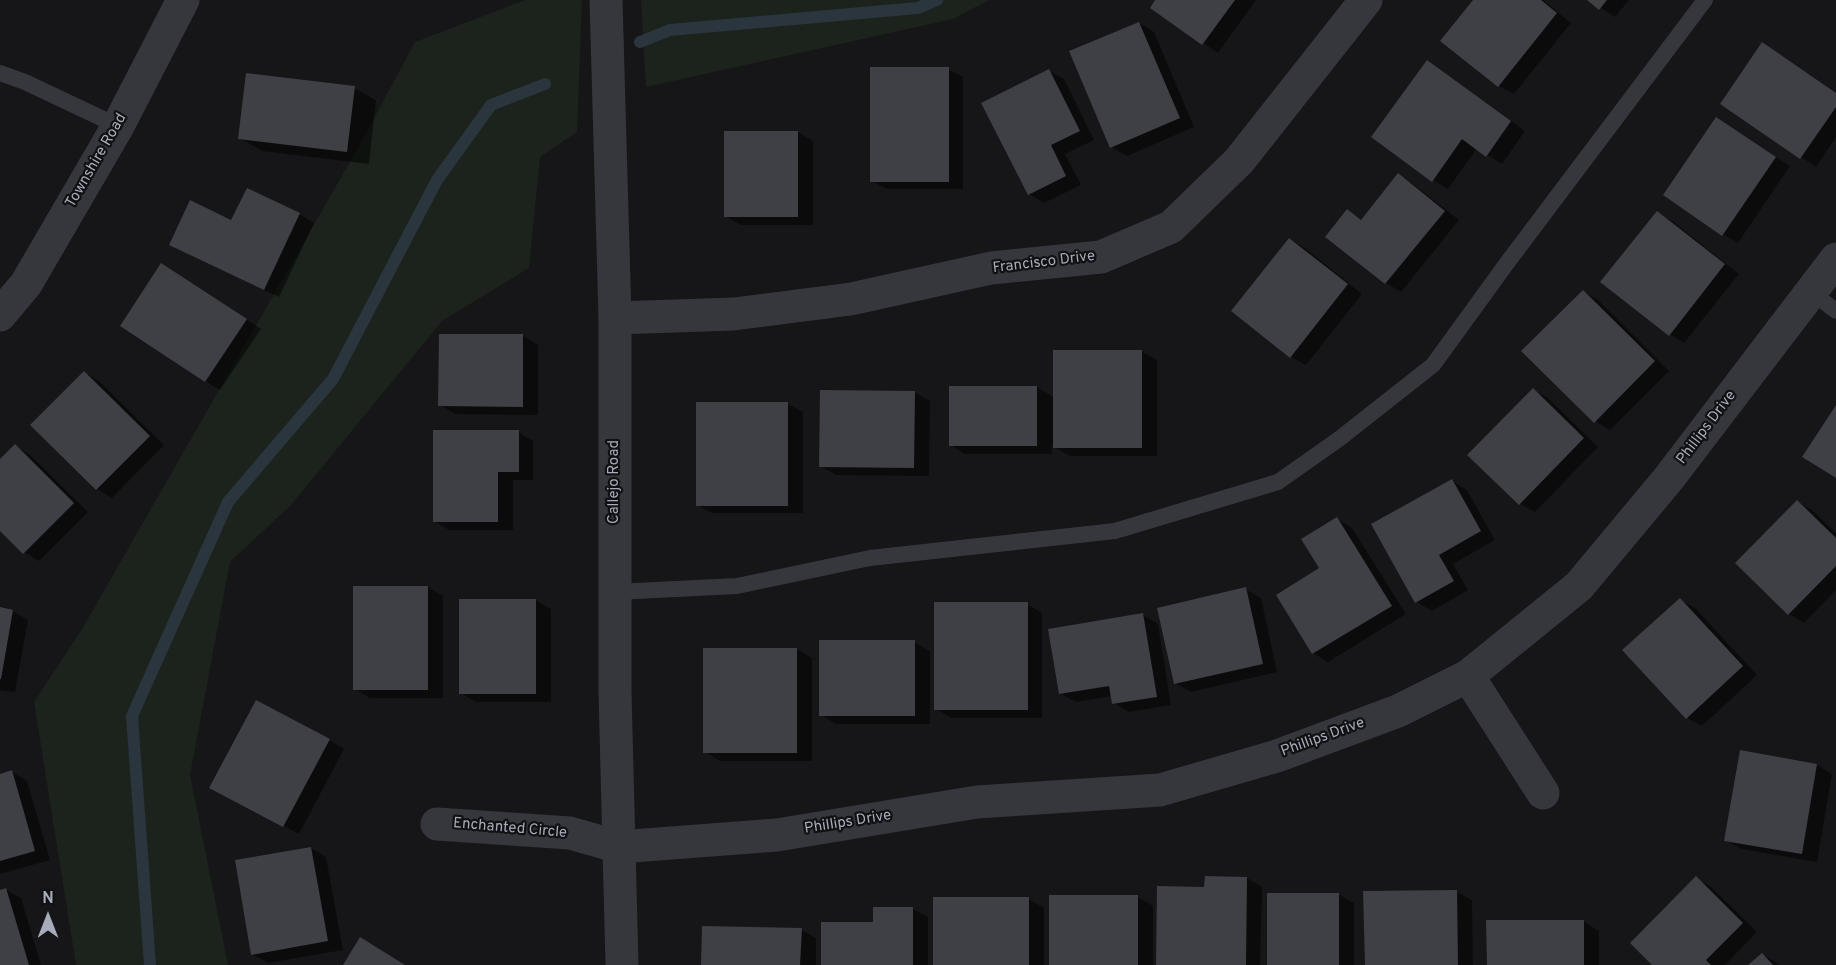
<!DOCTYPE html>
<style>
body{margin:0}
#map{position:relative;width:1836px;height:965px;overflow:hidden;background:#161518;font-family:Overpass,sans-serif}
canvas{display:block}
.north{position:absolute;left:18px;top:887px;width:60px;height:60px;-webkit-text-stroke:4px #111013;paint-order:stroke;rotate:0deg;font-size:16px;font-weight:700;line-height:24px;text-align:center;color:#a6acb9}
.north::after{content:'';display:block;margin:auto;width:21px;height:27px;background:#a6acb9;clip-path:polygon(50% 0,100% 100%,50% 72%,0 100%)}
</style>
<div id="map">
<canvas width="1836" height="965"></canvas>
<div class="north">N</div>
</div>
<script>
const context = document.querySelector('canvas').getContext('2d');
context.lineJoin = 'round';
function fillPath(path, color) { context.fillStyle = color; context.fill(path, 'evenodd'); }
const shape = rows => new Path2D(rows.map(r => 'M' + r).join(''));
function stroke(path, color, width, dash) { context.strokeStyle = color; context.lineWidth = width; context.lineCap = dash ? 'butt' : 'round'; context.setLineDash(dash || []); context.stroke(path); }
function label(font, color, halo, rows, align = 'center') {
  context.font = font + ' Overpass,sans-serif'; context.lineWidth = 4.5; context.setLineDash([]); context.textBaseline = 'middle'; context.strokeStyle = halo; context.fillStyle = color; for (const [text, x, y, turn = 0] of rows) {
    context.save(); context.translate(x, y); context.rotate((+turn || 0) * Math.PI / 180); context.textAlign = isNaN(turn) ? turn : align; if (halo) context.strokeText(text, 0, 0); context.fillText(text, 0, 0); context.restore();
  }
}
const green = shape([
 [525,0,582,0,577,132,540,157,529,268,442,321,291,505,230,562,190,775,228,965,76,965,34,702,82,629,359,146,415,42],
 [641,0,989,0,953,19,646,87]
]);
const shadow = shape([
 [1157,0,1256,0,1218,53,1152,7],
 [1475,0,1543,0,1571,23,1514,94,1499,86],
 [1589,0,1629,0,1615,17],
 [1139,23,1154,32,1194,127,1127,156,1111,147],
 [1777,53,1836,93,1836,137,1816,167,1722,104],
 [948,69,963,77,963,189,887,189,871,181],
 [1049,71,1064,79,1094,140,1065,154,1081,185,1044,203,1029,194],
 [1442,71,1525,131,1502,164,1477,148,1448,189,1433,180],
 [354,88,376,100,369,164,262,151,240,138],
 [1732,128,1790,166,1738,243,1723,234],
 [798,132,813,141,813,225,741,225,725,216],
 [1398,175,1413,184,1459,220,1401,292,1386,283,1327,237,1348,211,1362,220],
 [1657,213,1672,221,1739,274,1684,343,1669,334],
 [299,214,314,223,279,297,186,253,232,222],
 [1290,239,1305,248,1362,294,1306,365,1291,357],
 [177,274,261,329,220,390,205,381],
 [1583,291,1598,300,1669,371,1610,430,1595,421],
 [523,336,538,345,538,415,455,414,440,405],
 [1055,352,1142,352,1157,360,1157,456,1070,456,1052,446,1052,454,965,454,950,445,1037,387,1055,398],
 [84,372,99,381,164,445,112,498,97,489],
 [1533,390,1548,398,1598,447,1535,512,1520,504],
 [914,392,930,401,929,476,836,475,820,466],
 [788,404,803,412,803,513,712,513,697,505],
 [518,432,533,441,533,480,513,480,513,530,449,530,434,521],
 [15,446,30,455,88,512,39,561,24,552,0,529,0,461],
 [1452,481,1467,490,1495,540,1453,564,1468,590,1432,611,1417,602],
 [1798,502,1813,511,1836,533,1836,590,1804,623,1789,614,1737,563],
 [1337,519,1352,528,1406,614,1328,662,1313,653,1322,569],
 [428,587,443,596,443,698,370,698,355,689],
 [1245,589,1261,598,1277,672,1191,692,1175,683],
 [536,600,551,609,551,702,476,702,461,693],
 [1680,600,1695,608,1757,675,1702,726,1687,718],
 [1027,604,1042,613,1042,718,951,718,936,709],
 [0,609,13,611,28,620,15,692,0,690],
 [1143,615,1158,624,1171,705,1129,712,1114,703,1112,696,1076,702,1061,694],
 [914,642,930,651,930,724,836,724,821,715],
 [797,649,812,658,812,761,720,761,705,752],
 [329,740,344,749,299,834,226,796],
 [1817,765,1832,774,1817,862,1741,849,1726,840],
 [12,772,27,781,50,860,0,874,0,775],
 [311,848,326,857,343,950,268,963,252,954],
 [1247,878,1262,887,1260,965,1157,965],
 [1696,878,1711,887,1757,932,1725,965,1654,965],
 [6,890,21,898,41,965,0,965,0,891],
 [1457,892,1472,900,1473,965,1366,965],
 [1338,894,1354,903,1354,965,1269,965],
 [1138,897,1153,906,1153,965,1050,965],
 [1029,899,1044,908,1044,965,934,965],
 [913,909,928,917,928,965,823,965,875,924],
 [1584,922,1599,931,1599,965,1488,965],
 [801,930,816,938,816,965,702,965],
 [1762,954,1777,963,1779,965,1750,965]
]);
const stream = shape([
 [640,42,670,30,918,8,937,0],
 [150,965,132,716,228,502,333,379,437,180,491,105,545,84]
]);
const building = shape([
 [1155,0,1235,0,1202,45,1150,8],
 [1473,0,1541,0,1557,13,1498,87,1440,41],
 [1587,0,1607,0,1599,10],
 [1139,22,1180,118,1110,148,1069,51],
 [1762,42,1836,93,1836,107,1800,159,1720,104],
 [1427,60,1511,121,1486,157,1462,139,1432,182,1371,137],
 [870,67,949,67,949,182,870,182],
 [1049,69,1080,131,1051,145,1066,176,1028,195,981,103],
 [246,73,355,86,347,152,238,139],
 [1716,117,1776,157,1722,236,1663,195],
 [724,131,798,131,798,217,724,217],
 [1398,173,1445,211,1385,284,1325,237,1347,209,1361,220],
 [247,188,300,213,264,290,169,245,190,200,231,220],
 [1657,211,1725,264,1669,336,1600,282],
 [1289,238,1348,284,1290,358,1231,311],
 [161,263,247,319,205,382,120,326],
 [1583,290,1655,361,1594,423,1521,351],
 [439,334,523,334,523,407,438,406],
 [1053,350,1142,350,1142,448,1053,448],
 [84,371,150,436,96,490,30,425],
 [949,386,1037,386,1037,446,949,446],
 [1533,388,1584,438,1519,505,1467,455],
 [820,390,915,391,914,468,819,467],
 [696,402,788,402,788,506,696,506],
 [1836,405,1836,478,1802,457],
 [433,430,519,430,519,472,498,472,498,522,433,522],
 [15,444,74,503,23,554,0,531,0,459],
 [1452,479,1481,531,1439,555,1454,581,1415,603,1371,524],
 [1797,500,1836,538,1836,566,1788,615,1735,563],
 [1337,517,1392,606,1312,654,1276,595,1319,568,1301,539],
 [353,586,428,586,428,690,353,690],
 [1246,587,1263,664,1174,684,1157,608],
 [1680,598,1743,666,1686,719,1622,650],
 [459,599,536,599,536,694,459,694],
 [934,602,1028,602,1028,710,934,710],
 [0,607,13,610,1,679,0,679],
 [1143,613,1157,697,1112,704,1109,686,1059,694,1048,629],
 [819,640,915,640,915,716,819,716],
 [703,648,797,648,797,753,703,753],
 [256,700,330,739,283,827,209,788],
 [1740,750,1817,764,1802,854,1724,841],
 [12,770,35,851,0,861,0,774],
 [311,847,328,941,251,955,235,860],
 [1205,876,1247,877,1246,965,1156,965,1157,886,1204,887],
 [1696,876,1743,923,1706,960,1711,965,1652,965,1630,943],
 [6,888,29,965,0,965,0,890],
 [1457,890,1458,965,1365,965,1363,891],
 [1267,893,1339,893,1339,965,1267,965],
 [1049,895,1138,895,1138,965,1049,965],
 [933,897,1029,897,1029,965,933,965],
 [873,907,913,907,913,965,821,965,821,922,873,922],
 [1486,920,1584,920,1584,965,1487,965],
 [702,926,802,928,800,965,701,965],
 [360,937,405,965,343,965],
 [1762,953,1773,965,1748,965]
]);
const service = shape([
 [0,73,25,82,118,126],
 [1811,292,1836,311],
 [615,592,737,586,870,558,1115,531,1278,482,1339,439,1433,365,1507,263,1705,0]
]);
const minor = shape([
 [0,315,26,284,118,126,183,0],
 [615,318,734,314,851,299,991,268,1101,257,1171,227,1239,161,1366,0],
 [1468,676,1543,793],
 [437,824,570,833,619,847,777,835,977,802,1160,790,1277,756,1398,711,1468,676,1579,586,1669,478,1836,259]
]);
const tertiary = shape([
 [606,0,615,318,615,692,622,965]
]);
const streetNames = [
 ["Townshire Road",97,161,-60],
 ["Francisco Drive",1044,263,-7],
 ["Phillips Drive",1707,428,-53],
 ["Callejo Road",615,482,-90],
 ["Phillips Drive",1323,738,-20],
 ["Phillips Drive",848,823,-9],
 ["Enchanted Circle",510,829,5]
];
fillPath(green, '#1b231c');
fillPath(shadow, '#0007');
stroke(stream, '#2a353d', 12);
fillPath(building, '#3f4045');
stroke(service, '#36373d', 16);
stroke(minor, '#36373d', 33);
stroke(tertiary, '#36373d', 33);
label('15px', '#a6acb9', '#111013', streetNames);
</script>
